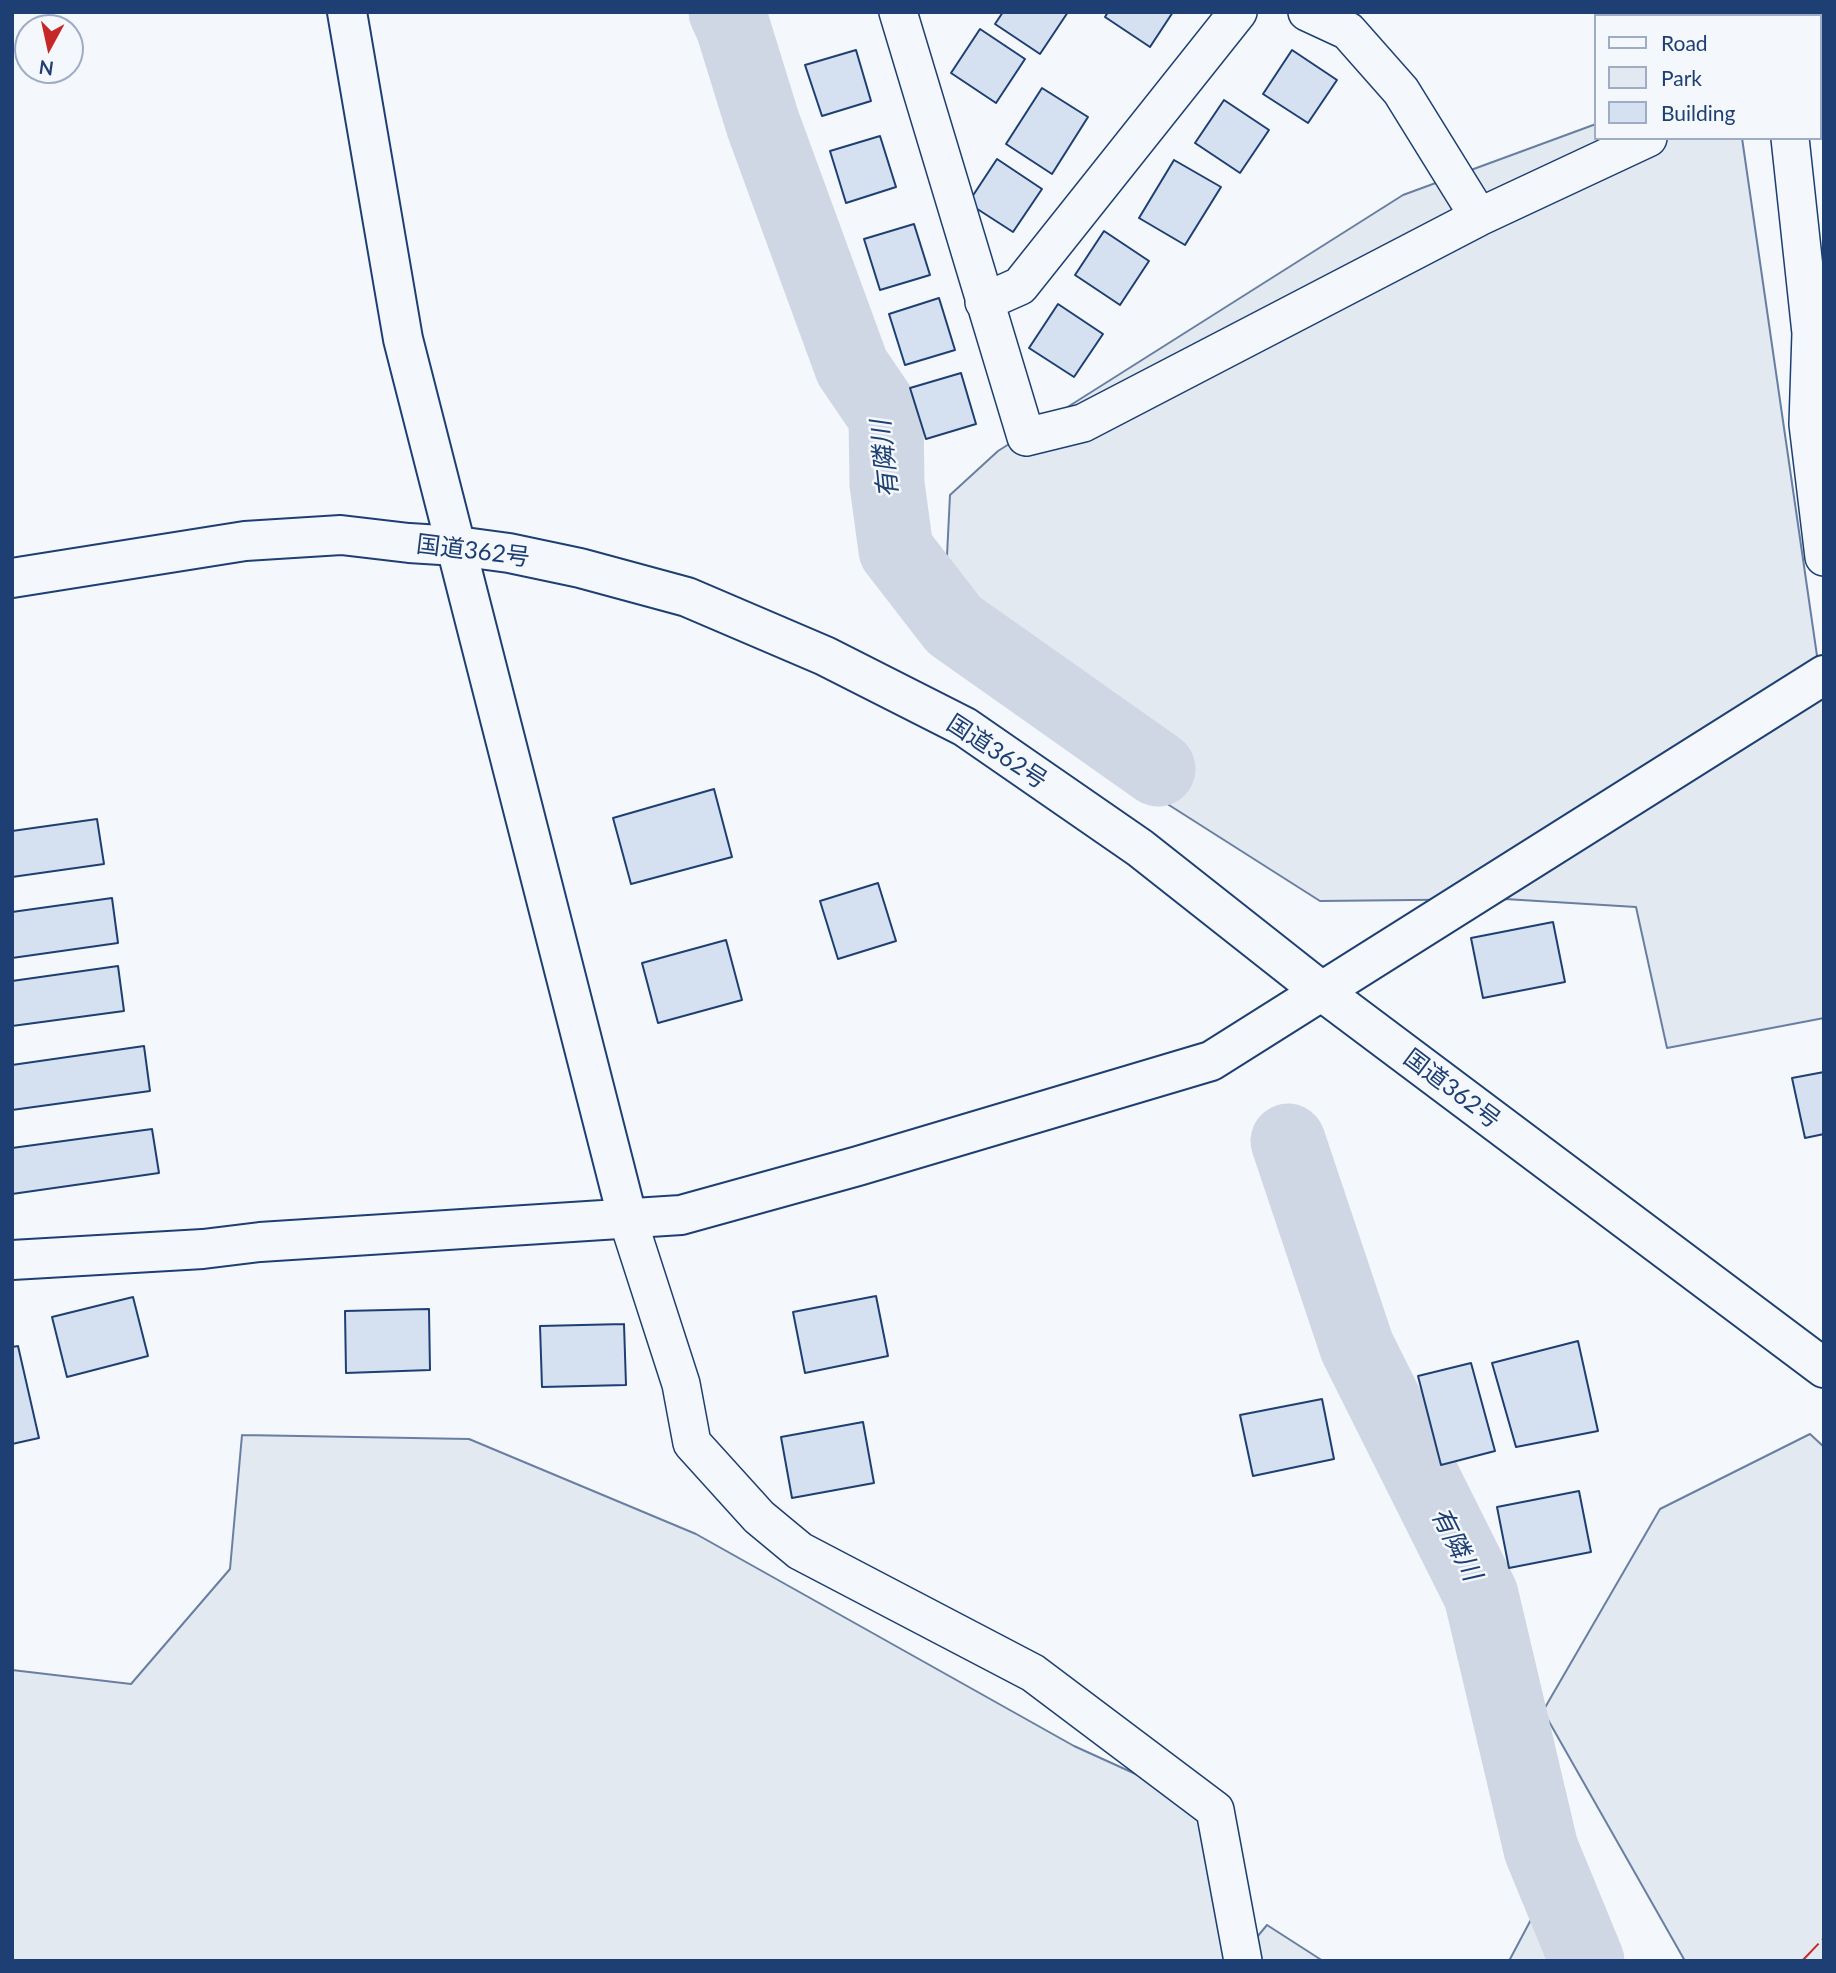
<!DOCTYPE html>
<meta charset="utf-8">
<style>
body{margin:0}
#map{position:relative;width:1836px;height:1973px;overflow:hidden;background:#f4f7fb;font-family:Lato,sans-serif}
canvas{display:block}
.frame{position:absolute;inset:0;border:14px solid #1d3f73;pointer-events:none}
.legend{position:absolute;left:1594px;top:14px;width:228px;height:126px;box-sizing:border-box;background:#f4f7fb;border:2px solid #9eadc5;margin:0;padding:9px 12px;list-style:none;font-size:21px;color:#1d3f73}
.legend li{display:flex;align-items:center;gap:14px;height:35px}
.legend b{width:35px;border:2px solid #9eadc5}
.north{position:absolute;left:14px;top:14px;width:70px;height:70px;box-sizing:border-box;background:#f4f7fb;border:2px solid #9eadc5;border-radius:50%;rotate:188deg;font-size:19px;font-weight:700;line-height:28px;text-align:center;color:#1d3f73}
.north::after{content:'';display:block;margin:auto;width:24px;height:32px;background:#c62828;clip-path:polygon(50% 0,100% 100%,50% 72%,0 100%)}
</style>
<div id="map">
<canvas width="1836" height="1973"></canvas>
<div class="frame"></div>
<ul class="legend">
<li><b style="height:9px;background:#f4f7fb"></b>Road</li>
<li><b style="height:19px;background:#e3e9f0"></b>Park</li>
<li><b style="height:19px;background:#d5e0f0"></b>Building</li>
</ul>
<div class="north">N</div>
</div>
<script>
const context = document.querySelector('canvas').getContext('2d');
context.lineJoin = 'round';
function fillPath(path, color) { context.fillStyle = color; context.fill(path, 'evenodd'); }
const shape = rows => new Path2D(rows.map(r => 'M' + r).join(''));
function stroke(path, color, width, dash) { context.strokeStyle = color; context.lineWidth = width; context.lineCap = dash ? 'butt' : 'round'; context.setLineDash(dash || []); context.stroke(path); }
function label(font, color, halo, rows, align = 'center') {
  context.font = font + ' Lato,"Noto Sans JP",sans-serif'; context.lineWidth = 5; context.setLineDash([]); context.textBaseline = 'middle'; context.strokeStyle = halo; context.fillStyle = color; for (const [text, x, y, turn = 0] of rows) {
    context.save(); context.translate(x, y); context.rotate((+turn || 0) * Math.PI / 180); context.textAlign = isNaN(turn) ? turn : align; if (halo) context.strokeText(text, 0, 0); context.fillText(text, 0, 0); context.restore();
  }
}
const green = shape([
 [1596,124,1596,138,1742,138,1824,704,1824,1018,1667,1048,1636,907,1505,899,1320,901,1117,772,943,636,950,495,998,451,1403,195,1596,124],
 [1810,1434,1824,1447,1824,1961,1685,1961,1543,1711,1660,1509,1810,1434],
 [242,1435,469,1439,696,1534,1074,1746,1215,1810,1229,1961,12,1961,12,1670,131,1684,230,1569,242,1435],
 [1553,1878,1579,1961,1509,1961,1553,1878],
 [1267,1925,1323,1961,1243,1961,1242,1955,1267,1925]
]);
const river = shape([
 [726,12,733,27,763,124,852,367,886,417,887,484,896,550,954,625,1158,769],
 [1288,1141,1357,1347,1481,1595,1541,1849,1587,1961]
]);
const building = shape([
 [1003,12,1068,12,1040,54,995,24,1003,12],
 [1108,12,1173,12,1150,47,1105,17,1108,12],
 [980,29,1025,59,996,103,951,73,980,29],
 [856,50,871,101,822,116,805,65,856,50],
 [1292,50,1337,80,1308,123,1263,94,1292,50],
 [1042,88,1088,117,1052,174,1006,144,1042,88],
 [1224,100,1269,130,1240,173,1195,143,1224,100],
 [880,136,896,187,846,203,830,151,880,136],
 [997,159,1042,189,1013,232,968,203,997,159],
 [1174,160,1221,187,1185,245,1139,218,1174,160],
 [914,224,930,275,880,290,864,239,914,224],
 [1104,231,1149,261,1120,305,1075,275,1104,231],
 [939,298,955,350,905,365,889,314,939,298],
 [1058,304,1103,334,1074,377,1029,348,1058,304],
 [961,373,976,424,926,439,910,388,961,373],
 [714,789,732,857,631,884,613,818,714,789],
 [97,819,104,864,12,877,12,831,97,819],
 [878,883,896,941,838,959,820,901,878,883],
 [112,898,118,943,12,958,12,912,112,898],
 [1553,922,1565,982,1483,998,1471,938,1553,922],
 [726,940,742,1000,658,1023,642,963,726,940],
 [118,966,124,1011,12,1026,12,981,118,966],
 [144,1046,150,1091,12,1110,12,1065,144,1046],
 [1824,1072,1824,1134,1805,1138,1792,1078,1824,1072],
 [152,1129,159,1173,12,1194,12,1148,152,1129],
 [876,1296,888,1356,805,1373,793,1312,876,1296],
 [133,1297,148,1356,67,1377,52,1317,133,1297],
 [429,1309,430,1370,346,1373,345,1311,429,1309],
 [624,1324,626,1385,542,1387,540,1326,624,1324],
 [1578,1341,1598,1431,1516,1447,1492,1363,1578,1341],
 [18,1346,39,1438,12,1444,12,1347,18,1346],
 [1471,1363,1495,1451,1441,1465,1418,1376,1471,1363],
 [1322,1399,1334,1459,1253,1476,1240,1415,1322,1399],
 [863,1422,874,1483,792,1498,781,1437,863,1422],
 [1579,1491,1591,1552,1509,1568,1497,1507,1579,1491]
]);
const street = shape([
 [898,12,1026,437,1083,423,1479,217,1648,138],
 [1307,12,1348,31,1401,91,1479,217],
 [1820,63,1824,62],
 [1790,138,1811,333,1808,424,1824,557],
 [984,302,1020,286,1238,12],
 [628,1220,681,1384,692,1443,759,1517,800,1551,1033,1673,1215,1810,1243,1961]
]);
const secondary = shape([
 [347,12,403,339,628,1220],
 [12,1260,203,1249,260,1242,681,1215,858,1166,1211,1061,1824,675]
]);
const highway = shape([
 [12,578,245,541,341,535,409,543,457,546,509,553,580,568,687,597,825,656,965,727,1140,848,1320,990,1824,1368]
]);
const power = shape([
 [1802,1961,1824,1938]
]);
const streetNames = [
 ["国道362号",473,551,7],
 ["国道362号",997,752,33],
 ["国道362号",1452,1089,37]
];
const waterNames = [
 ["有隣川",885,459,-96],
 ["有隣川",1456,1544,63]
];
fillPath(green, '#e3e9f0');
stroke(green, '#687fa3', 2);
stroke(river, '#cfd7e4', 75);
fillPath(building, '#d5e0f0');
stroke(building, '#1d3f73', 2);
stroke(street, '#1d3f73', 40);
stroke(secondary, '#1d3f73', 42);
stroke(highway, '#1d3f73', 42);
stroke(street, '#f4f7fb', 37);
stroke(secondary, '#f4f7fb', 38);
stroke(highway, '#f4f7fb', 38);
stroke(power, '#c62828', 2, [24, 5, 3.5, 5]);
label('24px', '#1d3f73', '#f4f7fb', streetNames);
label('italic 26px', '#1d3f73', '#f4f7fb', waterNames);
</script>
